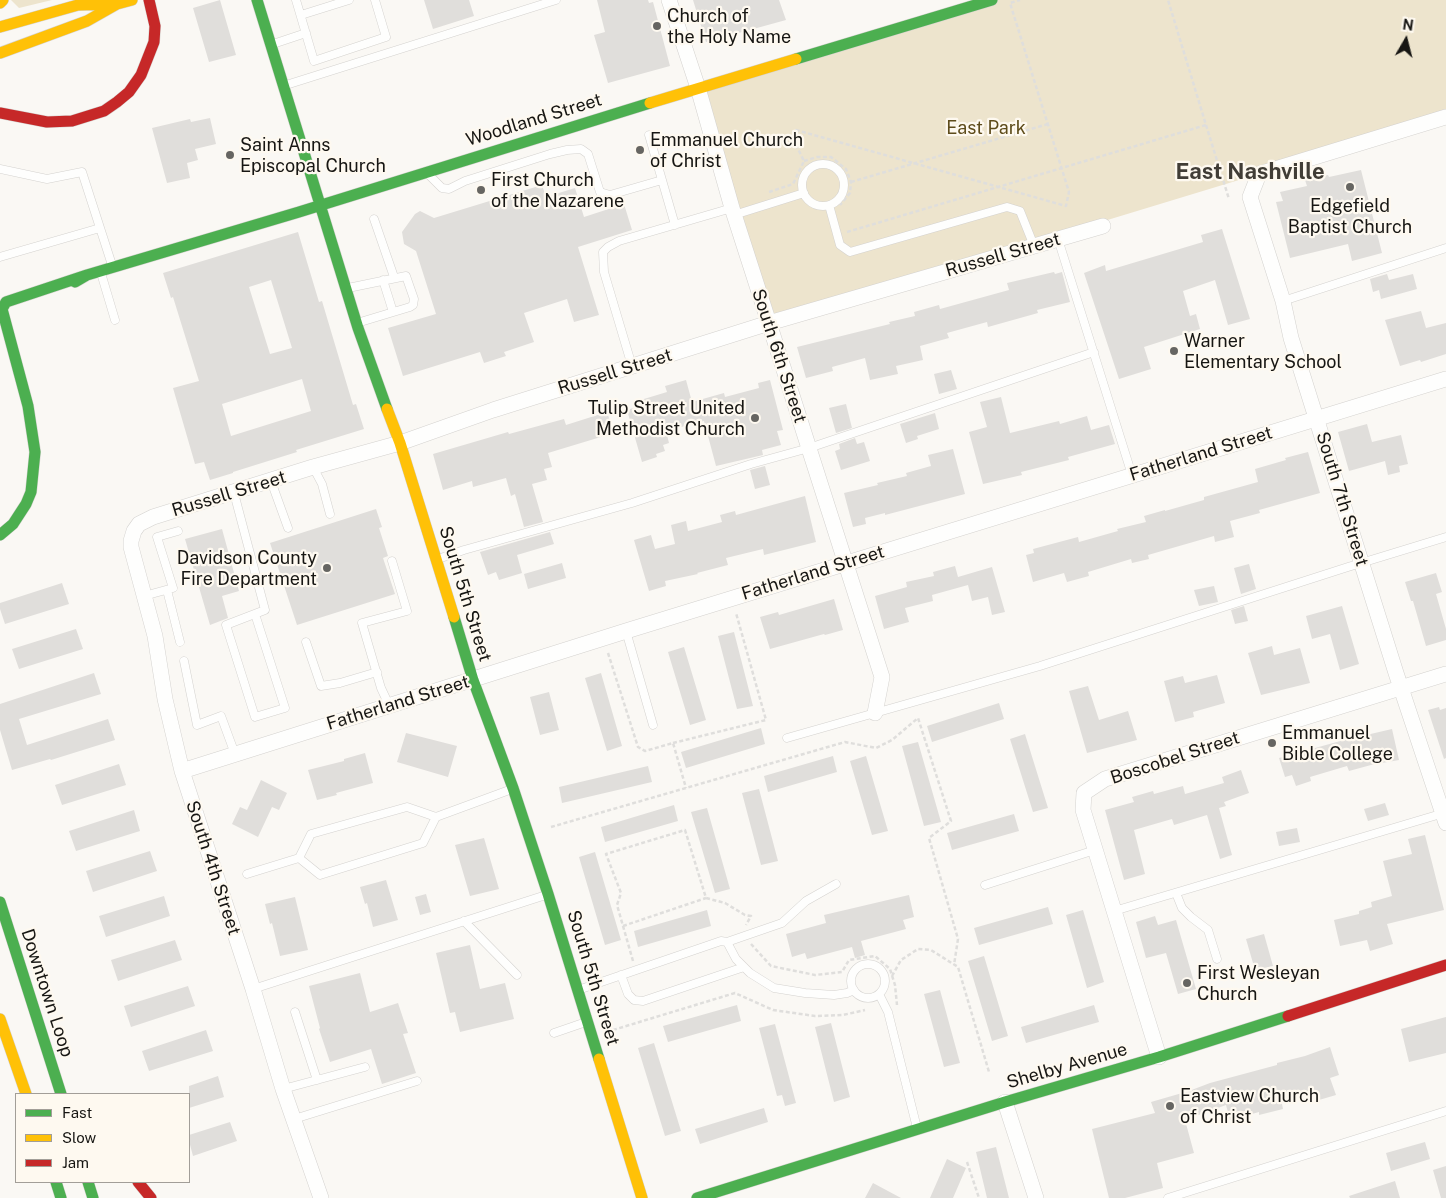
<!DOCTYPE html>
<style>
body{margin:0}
#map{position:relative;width:1446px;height:1198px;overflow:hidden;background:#faf8f4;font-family:"Public Sans",sans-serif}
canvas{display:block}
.legend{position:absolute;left:15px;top:1093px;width:175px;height:90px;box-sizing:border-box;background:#fef9f0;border:1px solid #a29e98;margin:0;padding:6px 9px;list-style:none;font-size:15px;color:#171613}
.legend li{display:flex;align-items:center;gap:10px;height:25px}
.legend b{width:25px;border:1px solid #a29e98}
.north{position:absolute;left:1381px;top:15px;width:50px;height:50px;-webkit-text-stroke:4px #fef9f0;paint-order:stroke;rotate:8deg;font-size:14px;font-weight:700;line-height:20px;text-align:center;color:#171613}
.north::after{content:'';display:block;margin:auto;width:18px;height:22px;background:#171613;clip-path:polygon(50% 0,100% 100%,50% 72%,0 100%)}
</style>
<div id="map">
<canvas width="1446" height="1198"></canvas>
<ul class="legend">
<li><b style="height:6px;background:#4caf50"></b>Fast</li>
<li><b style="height:6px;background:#ffc107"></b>Slow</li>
<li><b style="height:6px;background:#c62828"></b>Jam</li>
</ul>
<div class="north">N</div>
</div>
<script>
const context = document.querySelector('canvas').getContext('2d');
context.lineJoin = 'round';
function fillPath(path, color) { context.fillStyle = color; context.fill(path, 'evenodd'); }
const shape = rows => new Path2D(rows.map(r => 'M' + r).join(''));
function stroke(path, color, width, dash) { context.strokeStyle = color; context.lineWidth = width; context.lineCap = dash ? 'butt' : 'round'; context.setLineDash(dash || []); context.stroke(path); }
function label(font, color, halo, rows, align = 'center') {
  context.font = font + ' "Public Sans",sans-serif'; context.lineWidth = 4.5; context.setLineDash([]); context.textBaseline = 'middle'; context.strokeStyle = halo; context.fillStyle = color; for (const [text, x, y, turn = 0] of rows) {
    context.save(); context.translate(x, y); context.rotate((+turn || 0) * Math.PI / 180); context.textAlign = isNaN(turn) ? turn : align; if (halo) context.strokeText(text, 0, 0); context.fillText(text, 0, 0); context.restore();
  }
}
const green = shape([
 [11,0,52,0,19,8],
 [981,0,1446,0,1446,117,769,323,698,88]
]);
const building = shape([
 [220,0,236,55,209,62,193,8],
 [424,0,469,0,474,16,433,29],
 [597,0,648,0,649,3,653,2,670,66,608,83,594,35,605,32],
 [693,0,779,0,786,20,706,42],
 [210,118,216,144,195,149,198,160,187,163,190,178,167,183,152,128,190,119,191,122],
 [1361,170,1382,253,1352,261,1348,244,1290,258,1276,202,1283,201,1280,192,1307,186,1305,180,1328,175,1329,177],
 [542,185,546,197,575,188,584,217,624,204,632,230,578,247,599,315,574,322,567,299,524,313,534,342,504,352,506,356,484,363,480,352,403,376,388,328,436,314,416,251,404,244,402,232,415,214,420,211,434,218],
 [1222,229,1250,319,1228,325,1215,280,1183,291,1190,316,1196,314,1200,329,1144,347,1151,369,1119,379,1084,273,1105,265,1106,271,1203,242,1201,235],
 [298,232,319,302,322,301,353,405,356,404,364,429,296,450,297,452,233,472,233,473,210,480,204,462,195,464,173,388,199,381,173,297,171,298,163,273],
 [271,280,292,348,270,354,249,287],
 [302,379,311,411,231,436,222,404],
 [1054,272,1055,274,1062,272,1070,302,1037,310,1038,313,988,327,987,322,947,333,949,338,920,346,923,360,896,366,898,374,870,380,865,358,832,367,833,371,806,378,797,347,890,324,889,322,915,316,914,312,939,305,940,309,1009,290,1007,283],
 [1387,274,1389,280,1413,274,1417,289,1381,299,1379,290,1373,292,1370,279],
 [1421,311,1426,328,1446,323,1446,354,1421,362,1420,360,1400,366,1385,320],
 [951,370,957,389,939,394,934,374],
 [686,380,692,402,724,393,725,397,759,388,758,383,770,380,783,430,777,431,781,445,762,450,763,455,716,466,704,421,666,431,669,443,663,445,665,451,656,454,657,457,642,462,627,410,636,407,634,402,667,392,665,386],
 [1001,397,1010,433,1059,421,1060,424,1087,416,1091,430,1109,425,1115,444,1068,457,1069,460,1021,472,1022,475,983,484,969,432,987,427,980,402],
 [846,404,852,428,836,433,829,408],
 [607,412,614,433,548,453,552,467,544,469,547,480,532,484,543,522,524,527,515,494,511,496,506,478,473,487,472,481,443,490,433,454,491,437,508,432,509,434,564,419,566,425],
 [935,413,939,429,917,436,918,439,906,443,900,424],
 [1367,424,1372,442,1401,435,1408,464,1399,466,1400,472,1388,475,1385,461,1349,471,1338,432],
 [855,438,857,444,864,442,870,461,841,470,835,451,840,449,839,444],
 [953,449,965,494,885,515,885,513,865,518,866,524,853,527,844,493,878,485,877,483,907,476,906,473,931,466,928,455],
 [1308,452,1320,493,1259,510,1260,513,1230,521,1234,537,1215,542,1214,536,1148,555,1149,559,1132,563,1131,559,1088,572,1089,576,1067,582,1064,573,1033,582,1026,555,1034,553,1033,549,1078,537,1079,542,1118,531,1117,529,1146,522,1144,516,1165,510,1165,511,1204,500,1204,497,1258,482,1255,469,1286,460,1285,458],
 [765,466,770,485,755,489,750,470],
 [805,496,816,542,764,555,763,549,726,558,728,565,697,573,698,574,665,581,666,586,649,591,634,540,651,535,655,549,675,544,671,525,686,521,688,531,722,522,720,515,735,511,736,515],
 [376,509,382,527,379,528,388,556,383,558,395,594,297,625,270,543],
 [222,529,239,591,222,596,228,618,210,625,185,539],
 [550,532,554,544,517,555,522,573,499,580,496,572,488,575,480,552],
 [562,563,566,578,528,589,524,574],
 [1249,564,1256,589,1241,594,1234,568],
 [955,566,958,577,992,567,1005,612,992,615,988,597,972,601,968,585,932,595,933,601,905,608,909,622,884,629,875,596,907,587,906,582,934,576,933,572],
 [1436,573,1442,592,1436,594,1446,629,1446,640,1426,646,1413,601,1411,601,1405,582],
 [62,583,69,604,5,624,0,609,0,603],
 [1214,586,1218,602,1199,606,1194,590],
 [834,599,843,630,825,635,824,634,770,649,760,617,778,612,779,615],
 [1244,606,1248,621,1235,624,1231,610],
 [1342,606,1359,664,1340,670,1330,634,1312,639,1306,616],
 [76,629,83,649,19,669,12,649],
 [734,632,753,706,737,709,718,636],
 [1272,646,1274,655,1300,648,1310,683,1261,695,1248,653],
 [684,647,706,720,690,725,668,652],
 [94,673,101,694,19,719,27,745,108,719,115,740,51,760,50,759,12,770,0,730,0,704],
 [601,673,622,746,607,751,585,678],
 [1217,675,1225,703,1193,712,1194,717,1175,722,1164,681,1183,676,1185,683],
 [1088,686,1099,720,1128,711,1137,740,1087,753,1069,691],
 [549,692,559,730,540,735,530,697],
 [999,703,1004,719,932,742,927,726],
 [1439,707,1440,710,1446,708,1446,758,1444,759,1428,710],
 [761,728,765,744,686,768,681,752],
 [1392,729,1399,760,1382,763,1382,762,1349,771,1347,766,1310,777,1311,781,1296,786,1292,775,1285,777,1279,758,1362,735,1362,736],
 [406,733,457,746,448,777,397,762],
 [1025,734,1048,808,1033,812,1010,739],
 [918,742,941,822,924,826,902,746],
 [365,753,373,783,336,793,337,795,317,800,308,770,344,761,344,759],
 [833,756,837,772,768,792,764,776],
 [866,756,888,831,872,835,850,761],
 [119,764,126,785,62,805,55,785],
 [648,766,652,782,562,803,559,787],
 [1241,770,1249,793,1224,802,1226,806,1219,808,1232,855,1220,859,1207,815,1174,825,1172,819,1134,830,1145,874,1124,880,1105,810,1134,802,1132,797,1153,791,1154,794,1183,786,1185,794,1224,783,1222,777],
 [261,780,287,793,279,810,272,807,258,837,232,824,240,807,247,810],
 [759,789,778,861,761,865,742,793],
 [1385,803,1389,815,1368,821,1364,809],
 [674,805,678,821,605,842,601,827],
 [707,808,730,889,715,893,691,812],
 [134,810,140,831,76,851,69,831],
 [1014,814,1019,831,952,850,947,833],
 [1297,828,1300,842,1279,846,1276,832],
 [1425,835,1444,910,1387,924,1393,944,1370,951,1367,940,1340,946,1334,920,1359,914,1359,911,1372,907,1371,902,1392,896,1383,861,1412,854,1408,839],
 [484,838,499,889,470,896,455,845],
 [150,851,157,871,93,892,86,871],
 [595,852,621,940,605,945,579,857],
 [386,880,398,920,373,927,367,903,365,904,360,887],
 [426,894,431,912,420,915,415,897],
 [909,895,914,917,903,920,906,929,861,941,865,955,855,958,852,947,807,959,805,953,792,957,786,934,826,923,824,915],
 [164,896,170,916,106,937,99,916],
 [295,897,308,950,280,956,272,923,270,924,265,904],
 [1048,907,1053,924,979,945,974,928],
 [707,910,711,926,638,947,634,931],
 [1083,910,1104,982,1087,988,1066,915],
 [1155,916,1158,925,1176,920,1196,989,1178,994,1166,953,1146,958,1136,922],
 [1264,934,1273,966,1255,970,1246,939],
 [175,940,182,960,118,981,111,960],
 [470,945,480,989,505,983,514,1019,460,1032,455,1012,450,1013,436,953],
 [984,956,1008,1036,992,1041,968,961],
 [360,973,370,1012,398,1003,408,1033,403,1034,416,1073,382,1084,371,1049,330,1062,319,1029,320,1028,309,986],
 [188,986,195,1006,131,1027,124,1006],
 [940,990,960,1063,944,1067,924,994],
 [737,1005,741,1021,668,1042,663,1026],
 [1094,1005,1099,1022,1026,1043,1021,1027],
 [1446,1017,1446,1053,1409,1062,1401,1029],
 [831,1023,850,1097,834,1102,815,1027],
 [775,1024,796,1103,785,1106,782,1095,777,1096,759,1028],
 [206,1030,213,1051,149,1071,142,1051],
 [654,1043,681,1131,665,1136,638,1048],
 [1330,1047,1339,1075,1330,1078,1336,1095,1319,1100,1316,1090,1281,1099,1283,1109,1259,1115,1259,1112,1230,1120,1226,1105,1185,1120,1194,1153,1157,1163,1163,1188,1125,1198,1109,1198,1092,1129,1155,1113,1151,1102,1189,1091,1210,1083,1277,1065,1277,1063,1305,1056],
 [218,1076,224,1097,189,1108,189,1086],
 [764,1108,768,1122,700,1144,695,1129],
 [230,1122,237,1141,193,1156,189,1141,189,1135],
 [1425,1142,1430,1159,1391,1171,1386,1153],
 [996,1147,1009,1198,987,1198,976,1152],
 [947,1159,966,1168,953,1198,930,1198],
 [1446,1166,1446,1198,1441,1198,1433,1170],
 [1395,1181,1400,1198,1350,1198,1349,1196],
 [873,1183,901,1198,865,1198]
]);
const path = shape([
 [1206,125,1229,199],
 [804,161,817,157,831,157,846,169,851,182,850,193,840,205],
 [851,182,1048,124],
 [769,192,793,184,804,161,793,139,796,130,1066,206,1069,192,1010,3,1020,0],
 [847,232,1206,125,1168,0],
 [608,653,638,747,645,751,673,743,686,788],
 [673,743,766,720,736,613],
 [551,827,845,742,876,748,892,740,918,718,951,821,929,838,958,939,954,965],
 [623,926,706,898],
 [751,944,771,966,815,975,842,972,849,960,875,956,890,969,895,985,897,1005],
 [633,961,617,905,621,893,606,854,685,830,706,898,725,903,745,915,751,916,746,925],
 [892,976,901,960,918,949,931,950,958,967,989,1072],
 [613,1030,735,993,773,1010,815,1016,843,1015,865,1010],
 [967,1162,979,1198]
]);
const lane = shape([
 [296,0,314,61,386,37,375,0],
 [301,15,349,0],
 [273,44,306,33],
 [286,85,556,0],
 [649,135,675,225],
 '802 185a21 21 0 1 1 42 0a21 21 0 1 1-42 0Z',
 [0,169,47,179,82,172,112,265],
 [428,174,442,188,449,189,465,181,550,154,567,150,581,149,588,154,600,192,610,195,662,180],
 [829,205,840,245,850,252,1007,207,1020,211,1034,246],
 [734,215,804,193],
 [374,219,394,277],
 [1058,239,1132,475],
 [0,257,100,228],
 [101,273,115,320],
 [383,280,393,312],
 [348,288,406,276,414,299,413,305,410,307,357,323],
 [1283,301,1446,248],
 [632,366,604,272,603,252,608,247,619,241,732,208],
 [313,467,322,484,330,514],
 [271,481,288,528],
 [234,493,265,610,226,625,255,717,285,708,255,614],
 [438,559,464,550,632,503,751,464,809,448,1094,352],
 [167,590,180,642],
 [144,596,173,588,157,537,178,531],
 [626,631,653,725],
 [306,642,321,686,340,683,377,672],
 [184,661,197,725,221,716,235,754],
 [389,705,381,688,362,623,407,611,392,561],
 [787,738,1040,666,1348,567,1446,537],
 [299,858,320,875,423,843,436,817],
 [247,874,299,858,311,834,407,807,436,817,512,789],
 [985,885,1095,850],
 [1176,893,1182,908,1191,917,1208,930,1217,959],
 [1114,911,1444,813],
 [464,921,517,975],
 [727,942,782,923,806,901,836,884],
 '851 981a17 17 0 1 1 34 0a17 17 0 1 1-34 0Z',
 [621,975,628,994,634,1000,643,1001,744,967],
 [253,989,546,895],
 [578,990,721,941,727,942,736,959,750,973,774,988,805,993,834,995,847,993,854,990],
 [879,994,888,1012,917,1128],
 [295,1012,317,1080],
 [554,1033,586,1022],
 [283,1089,365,1067],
 [294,1119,417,1081],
 [1168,1198,1446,1111]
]);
const street = shape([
 [669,0,698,88,732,208,769,323,882,677,875,713],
 [1446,117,1259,174,1250,197,1283,301,1291,338,1396,673,1446,823],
 [182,771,626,631,1446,379],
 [1159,1057,1083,810,1084,793,1105,779,1446,674],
 [1005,1102,1036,1198],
 [321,1198,283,1089,253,989,182,771,165,699,155,636,131,547,131,541,134,531,139,524,153,517,313,467,400,443,493,410,769,323,1103,226]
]);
const fast = shape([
 [257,0,358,328,387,409],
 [796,59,992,0],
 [75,282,87,275,299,212,650,103],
 [0,535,13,524,26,504,31,492,35,452,28,406,2,309,6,302,87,275],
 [454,617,473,680,513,788,548,894,599,1059],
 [0,902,61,1094],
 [56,1182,61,1198],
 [88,1182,93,1198],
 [697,1198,1005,1102,1159,1057,1288,1016]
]);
const slow = shape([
 [0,3,3,0],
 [0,27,78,5,113,4],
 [0,53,87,21,117,4,132,0],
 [650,103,796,59],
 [387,409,400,443,454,617],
 [0,1019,26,1094],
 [599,1059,642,1198]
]);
const jam = shape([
 [0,113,47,122,72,121,104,111,117,102,129,92,141,75,154,42,155,26,149,0],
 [1288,1016,1446,965],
 [138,1182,151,1198]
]);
const markers = [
 [657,26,5,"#666562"],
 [640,150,5,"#666562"],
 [230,155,5,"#666562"],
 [1350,187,5,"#666562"],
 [481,190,5,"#666562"],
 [1174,351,5,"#666562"],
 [755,418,5,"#666562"],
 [327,568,5,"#666562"],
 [1272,743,5,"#666562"],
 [1187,983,5,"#666562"],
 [1170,1106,5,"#666562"]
];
const poiNames = [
 ["Church of",667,16],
 ["the Holy Name",667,37],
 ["Emmanuel Church",650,140],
 ["of Christ",650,161],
 ["Saint Anns",240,145],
 ["Episcopal Church",240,166],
 ["First Church",491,180],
 ["of the Nazarene",491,201],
 ["Edgefield",1350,206,"center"],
 ["Baptist Church",1350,227,"center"],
 ["Warner",1184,341],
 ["Elementary School",1184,362],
 ["Tulip Street United",745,408,"right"],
 ["Methodist Church",745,429,"right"],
 ["Davidson County",317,558,"right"],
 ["Fire Department",317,579,"right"],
 ["Emmanuel",1282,733],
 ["Bible College",1282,754],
 ["First Wesleyan",1197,973],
 ["Church",1197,994],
 ["Eastview Church",1180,1096],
 ["of Christ",1180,1117]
];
const streetNames = [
 ["Woodland Street",534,120,-17],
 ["Russell Street",1003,255,-16],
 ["South 6th Street",779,356,72],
 ["Russell Street",615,372,-17],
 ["Fatherland Street",1201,454,-17],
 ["Russell Street",229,494,-17],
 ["South 7th Street",1342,499,73],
 ["Fatherland Street",813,573,-17],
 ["South 5th Street",465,594,73],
 ["Fatherland Street",398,703,-17],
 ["Boscobel Street",1175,758,-18],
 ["South 4th Street",213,868,72],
 ["South 5th Street",593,978,73],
 ["Downtown Loop",47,993,72],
 ["Shelby Avenue",1067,1066,-16]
];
const parkNames = [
 ["East Park",986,128]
];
const districtNames = [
 ["East Nashville",1250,172]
];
fillPath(green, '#ede4cd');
fillPath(building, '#e0dedb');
stroke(lane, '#d4d2cf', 9);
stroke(street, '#d4d2cf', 16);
stroke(fast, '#d4d2cf', 12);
stroke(slow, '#d4d2cf', 12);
stroke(jam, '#d4d2cf', 12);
stroke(path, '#dfdedc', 2.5, [4, 2.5]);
stroke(lane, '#fefefd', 8);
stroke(street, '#fefefd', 15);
stroke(fast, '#4caf50', 11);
stroke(slow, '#ffc107', 11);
stroke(jam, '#c62828', 11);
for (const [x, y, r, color] of markers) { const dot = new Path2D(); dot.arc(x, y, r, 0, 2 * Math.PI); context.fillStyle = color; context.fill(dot); stroke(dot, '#fef9f0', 2); }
label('18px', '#171613', '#fef9f0', poiNames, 'left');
label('18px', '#171613', '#fef9f0', streetNames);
label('18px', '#5e4c1b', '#fef9f0', parkNames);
label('bold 22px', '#413d36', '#fef9f0', districtNames);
</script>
